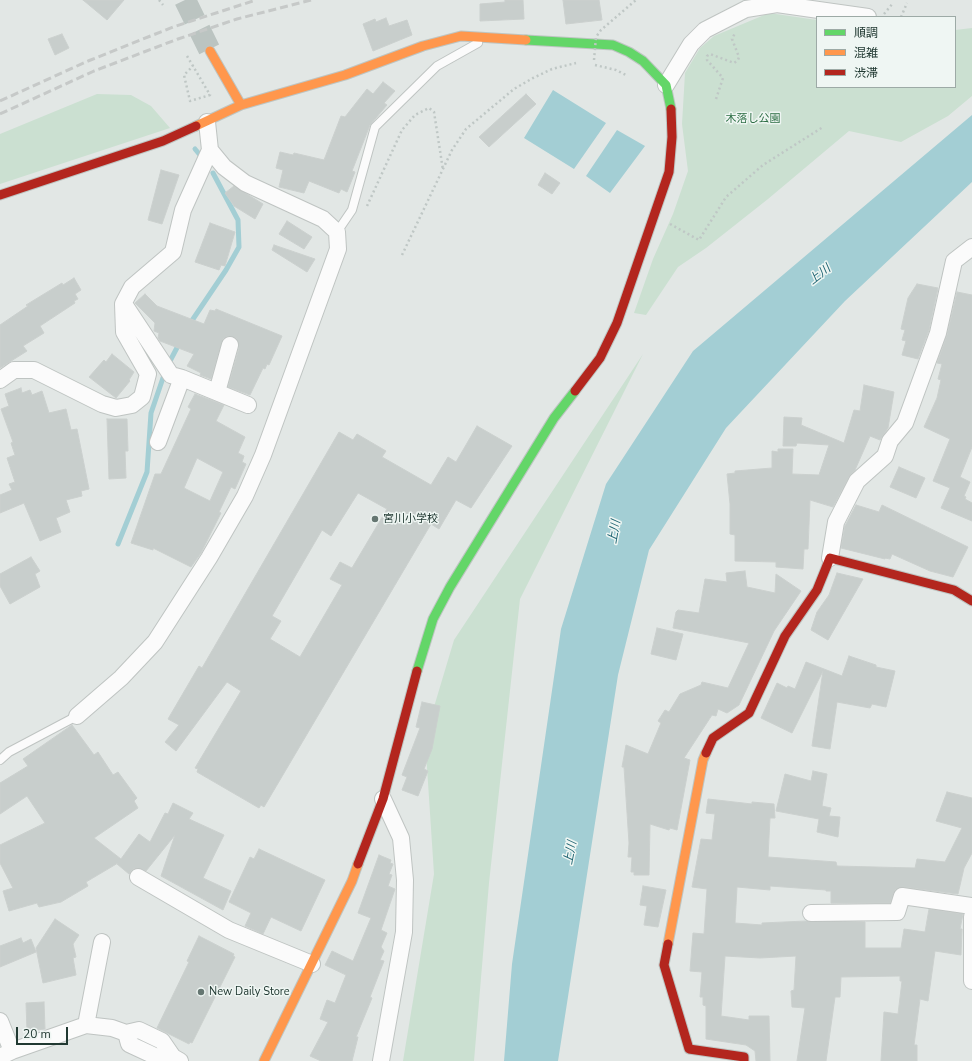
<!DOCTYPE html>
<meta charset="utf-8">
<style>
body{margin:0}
#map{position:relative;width:972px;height:1061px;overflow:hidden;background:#e2e7e5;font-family:"Nunito Sans","Noto Sans JP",sans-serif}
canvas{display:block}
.legend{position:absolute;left:816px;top:16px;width:140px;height:72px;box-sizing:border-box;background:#eff6f3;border:1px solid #9daaa6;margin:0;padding:5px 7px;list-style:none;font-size:12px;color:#213932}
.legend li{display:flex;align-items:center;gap:8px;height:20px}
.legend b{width:20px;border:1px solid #9daaa6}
.scale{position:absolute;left:16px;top:1027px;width:52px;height:18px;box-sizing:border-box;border:2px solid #213932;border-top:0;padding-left:5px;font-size:12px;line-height:14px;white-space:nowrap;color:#213932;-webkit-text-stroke:3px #eff6f3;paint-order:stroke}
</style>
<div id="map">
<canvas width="972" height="1061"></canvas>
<ul class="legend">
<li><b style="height:5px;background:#63d668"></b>順調</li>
<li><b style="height:5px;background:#ff974d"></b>混雑</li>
<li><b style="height:5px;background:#b3261e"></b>渋滞</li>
</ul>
<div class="scale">20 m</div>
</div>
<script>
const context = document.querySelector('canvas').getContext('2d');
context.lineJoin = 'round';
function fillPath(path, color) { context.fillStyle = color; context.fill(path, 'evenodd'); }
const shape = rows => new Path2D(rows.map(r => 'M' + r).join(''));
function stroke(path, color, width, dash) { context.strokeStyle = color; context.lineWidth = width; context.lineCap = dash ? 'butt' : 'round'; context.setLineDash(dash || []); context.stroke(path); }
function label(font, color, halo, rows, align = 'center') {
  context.font = font + ' "Nunito Sans","Noto Sans JP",sans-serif'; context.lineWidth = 3; context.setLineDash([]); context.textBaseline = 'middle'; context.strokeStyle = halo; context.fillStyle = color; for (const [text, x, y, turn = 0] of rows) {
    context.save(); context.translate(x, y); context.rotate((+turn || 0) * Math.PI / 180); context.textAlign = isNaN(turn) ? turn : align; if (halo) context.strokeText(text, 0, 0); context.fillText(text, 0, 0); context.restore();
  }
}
const green = shape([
 [769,13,817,20,817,87,955,87,955,30,972,28,972,96,948,116,901,142,849,131,768,199,706,248,678,267,646,315,634,313,653,259,673,214,688,171,682,124,685,73,700,48,714,36],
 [97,94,131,95,151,106,170,128,0,184,0,134],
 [643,354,520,599,489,883,474,1061,403,1061,434,874,425,737,454,640]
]);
const water = shape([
 [553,90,606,123,574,169,524,138],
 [972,115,972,182,845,301,726,428,649,550,618,675,558,1061,504,1061,512,964,561,629,606,484,693,351],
 [617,130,645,146,610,193,586,176]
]);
const stream = shape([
 [195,149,200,155],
 [189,325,226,270,239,247,238,220,213,173],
 [170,361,180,342],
 [118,544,147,472,151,413,164,375]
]);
const building = shape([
 [83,0,124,0,107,20,83,0],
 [505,0,523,0,524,19,480,21,480,4,505,2,505,0],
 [563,0,599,0,602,20,566,24,563,0],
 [386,18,389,26,407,20,412,35,373,51,363,24,375,19,376,22,386,18],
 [62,34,69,48,55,55,48,39,62,34],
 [383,82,395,91,384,103,387,105,370,125,352,171,355,172,347,192,341,189,339,193,309,181,304,193,279,187,283,170,276,168,280,152,293,155,294,153,324,160,341,116,345,117,367,89,373,94,383,82],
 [526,94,536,104,489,147,479,137,526,94],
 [161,170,179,175,162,224,148,220,161,170],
 [545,173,560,183,552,194,538,185,545,173],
 [234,186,263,204,255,219,234,206,225,193,234,186],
 [287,221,312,237,304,249,279,234,287,221],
 [210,223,235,232,225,266,221,265,219,270,195,262,210,223],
 [274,245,315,259,307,272,272,250,274,245],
 [74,278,81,290,75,294,78,299,74,301,75,303,40,326,44,333,23,346,27,351,0,368,0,325,28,306,26,305,62,283,63,285,74,278],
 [917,284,938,288,929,330,918,359,902,355,906,341,902,340,905,330,901,329,908,298,917,284],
 [957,292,972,295,972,447,960,477,970,482,964,496,966,497,965,499,972,503,972,521,941,508,950,488,933,481,950,439,924,427,937,398,941,380,938,379,942,364,937,363,947,335,957,292],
 [145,294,157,306,204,324,210,310,215,311,216,309,282,336,269,365,267,364,265,369,263,368,250,395,228,387,239,348,236,338,228,336,223,339,211,379,200,375,201,373,187,366,194,354,160,341,158,338,159,333,154,331,155,323,135,303,145,294],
 [112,354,134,372,129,380,130,381,116,398,89,377,104,360,106,362,112,354],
 [864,385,894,392,888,428,880,440,870,436,855,470,849,477,833,507,810,500,808,549,804,549,803,569,776,567,776,562,735,561,735,535,730,534,730,504,727,474,735,473,735,471,772,468,772,451,778,452,778,449,793,449,792,474,819,475,829,445,797,443,796,446,783,446,784,417,802,418,801,425,844,443,854,410,860,411,864,385],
 [21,388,22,393,30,390,32,395,42,391,49,413,66,409,71,430,77,429,89,489,81,491,82,496,66,500,70,512,56,518,61,532,40,541,24,503,0,513,0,495,12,490,9,484,15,482,7,458,15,455,11,443,13,442,1,409,9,406,5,394,21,388],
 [195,394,224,405,216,421,245,437,238,453,244,456,242,462,246,464,235,489,231,487,219,512,221,513,201,553,191,567,153,548,153,550,131,543,155,474,161,474,191,409,188,407,195,394],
 [197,458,223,472,210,501,184,488,197,458],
 [107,419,127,419,128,451,125,451,126,478,109,479,107,419],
 [477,426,512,446,471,508,456,500,439,529,431,524,264,807,261,805,259,808,197,772,198,769,195,768,241,691,227,682,176,751,165,742,179,725,168,719,199,666,202,668,339,432,353,440,357,434,386,451,382,457,431,485,448,457,456,462,477,426],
 [358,493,387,509,352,568,340,562,330,579,342,585,300,657,270,639,281,621,272,616,322,530,331,536,358,493],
 [899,467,925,478,916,498,890,487,899,467],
 [856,505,879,512,882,505,968,547,953,577,930,571,892,554,890,559,885,558,885,559,841,548,845,526,856,505],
 [31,557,40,571,35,574,40,587,10,604,0,586,0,574,31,557],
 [745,571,747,587,775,593,776,574,801,591,774,631,739,705,727,713,718,709,716,716,712,715,684,758,690,760,677,830,670,828,669,830,650,824,649,875,634,875,634,872,631,872,632,857,628,857,629,843,624,767,622,767,626,745,648,754,661,723,658,721,665,710,669,712,680,694,701,685,702,682,728,688,749,643,673,628,676,612,678,610,699,613,705,579,727,582,726,573,745,571],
 [837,573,863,579,828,640,811,630,817,612,829,595,837,573],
 [657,628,683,634,676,660,651,654,657,628],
 [849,656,876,665,876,667,895,671,886,707,872,704,870,708,837,702,830,749,812,746,823,671,792,733,761,718,777,683,787,688,788,686,795,689,806,662,842,676,849,656],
 [422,702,440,706,432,749,424,769,428,771,418,796,402,790,407,777,402,775,420,728,416,727,422,702],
 [72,725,94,755,98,752,113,775,118,772,137,798,134,801,138,808,94,838,121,859,139,834,150,842,165,813,168,814,173,803,193,813,189,819,224,835,203,878,231,891,223,910,161,876,175,835,146,871,138,868,133,869,129,874,117,864,118,863,86,882,88,886,61,902,39,907,37,903,9,911,3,891,13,888,0,863,0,845,45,823,27,796,0,814,0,783,28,766,23,759,72,725],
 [813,771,827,774,822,806,831,808,829,816,840,817,838,837,817,832,819,819,776,811,785,774,811,781,813,771],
 [947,792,972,798,972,853,964,868,958,894,903,887,895,890,890,903,831,903,831,891,826,891,826,890,770,886,770,890,737,887,735,923,762,925,762,923,806,921,865,922,865,948,901,948,904,929,925,932,929,909,963,914,960,929,962,929,961,955,935,951,928,1001,920,999,914,1045,917,1045,917,1061,881,1061,884,1012,898,1014,902,981,900,981,900,976,841,977,840,997,835,997,826,1061,797,1061,805,1008,792,1007,791,991,794,990,796,956,760,958,725,956,721,1016,749,1020,749,1016,769,1016,770,1061,756,1061,755,1051,746,1045,706,1039,706,1006,703,1005,703,997,700,997,702,972,690,971,693,933,704,934,707,889,692,887,701,839,712,840,715,814,706,813,708,799,752,804,752,802,774,804,775,818,770,818,768,857,836,862,837,866,915,868,917,859,945,862,962,828,936,821,947,792],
 [259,849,325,880,301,931,271,917,263,934,245,926,251,913,229,902,250,857,254,859,259,849],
 [379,855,391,860,390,863,393,864,389,874,392,875,388,886,395,889,381,930,387,933,381,947,384,951,380,960,384,961,370,997,372,998,356,1037,358,1037,352,1061,321,1061,310,1056,328,1022,320,1019,327,1000,335,1003,346,975,325,965,332,951,353,961,371,918,358,913,379,855],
 [643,886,666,890,658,927,644,925,647,906,640,905,643,886],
 [55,919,79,935,73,944,76,957,73,958,76,975,43,983,36,948,55,919],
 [199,936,234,954,233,956,235,957,192,1043,190,1042,189,1044,157,1028,189,962,187,961,199,936],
 [21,938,23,943,31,939,36,952,0,967,0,946,21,938],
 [44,1002,45,1029,27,1031,26,1003,44,1002]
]);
const secondaryTunnel = shape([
 [185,0,210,51]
]);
const path = shape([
 [159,0,163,5],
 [884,14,893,3],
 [901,17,907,3],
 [187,56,193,66,210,95,190,101,184,75,193,66],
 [595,65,616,70,628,76],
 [716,99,723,78,707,60,707,56,710,54,734,63,738,60,739,57,732,39,735,33],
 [367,206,402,130,415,115,429,108,434,112,443,170],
 [670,224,699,240,726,197,763,165,823,127],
 [402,255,452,150,466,129,514,89,533,78,552,69,576,63]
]);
const lane = shape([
 [337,232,352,210,375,127,437,66,478,43],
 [0,760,9,752,77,716]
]);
const street = shape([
 [666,85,691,44,705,30,746,9,777,4,868,17],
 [124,304,171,375,182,378,158,442],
 [182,378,248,405],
 [0,380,14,370,34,370,102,404,116,408,132,405,142,397,148,374,124,332,123,304,132,287,173,252,183,210,210,150],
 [217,392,230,345],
 [830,558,836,522,857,481,885,456,890,441,905,423,938,333,954,261,972,247],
 [77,716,121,678,155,642,209,558,245,496,263,455,338,249,337,232,323,219,245,183,224,167,210,150,207,122],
 [138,877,229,930,312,964],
 [811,913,897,912,902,896,972,906],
 [972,917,972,981],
 [0,1021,12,1051],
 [86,1025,102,942],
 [126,1033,129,1044,159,1058,173,1057],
 [0,1057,12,1051,86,1025,112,1028,126,1033,139,1030,162,1041,173,1057,180,1061],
 [381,1061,404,932,405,880,401,838,383,799]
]);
const fast = shape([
 [526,40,613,45,629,52,643,61,666,85,671,109],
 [417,671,433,619,450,587,554,418,575,391]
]);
const slow = shape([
 [210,51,241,105],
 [196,126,241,105,345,75,423,46,461,36,526,40],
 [668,944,703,760,706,753],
 [264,1061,352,881,358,864]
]);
const jam = shape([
 [0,195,163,141,196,126],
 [575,391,600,358,617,323,669,172,672,137,671,109],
 [706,753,713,738,749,713,785,636,817,590,830,558,954,590,972,601],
 [358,864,383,799,417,671],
 [668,944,664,965,689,1049,744,1057,744,1061]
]);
const rail = shape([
 [0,101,88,61,173,27,256,0],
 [0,114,94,71,178,39,237,19,311,0]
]);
const pathBridge = shape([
 [594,60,596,37,601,30,636,0]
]);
const markers = [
 [375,519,4,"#657671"],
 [201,992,4,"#657671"]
];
const parkNames = [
 ["木落し公園",753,119]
];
const poiNames = [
 ["宮川小学校",383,519],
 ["New Daily Store",209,992]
];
const waterNames = [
 ["上川",820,275,-38],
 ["上川",615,532,-80],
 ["上川",571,853,-79]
];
fillPath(green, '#cbe0d1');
fillPath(water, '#a3ced4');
stroke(stream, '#a3ced4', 5);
fillPath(building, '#c8cecc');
stroke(building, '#cbd0ce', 1);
stroke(secondaryTunnel, '#bbc4c1', 22, [22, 11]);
stroke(lane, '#bfc4c2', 10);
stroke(street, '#bfc4c2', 18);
stroke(fast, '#bec5c2', 11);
stroke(slow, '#bec5c2', 11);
stroke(jam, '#bec5c2', 11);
stroke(path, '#bfc7c5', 2.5, [2, 3]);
stroke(lane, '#fbfbfb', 8);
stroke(street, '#fbfbfb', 16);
stroke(fast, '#63d668', 9);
stroke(slow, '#ff974d', 9);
stroke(jam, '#b3261e', 9);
stroke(rail, '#c6c9c8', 3, [8, 4]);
stroke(pathBridge, '#bfc7c5', 2.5, [2, 3]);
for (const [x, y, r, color] of markers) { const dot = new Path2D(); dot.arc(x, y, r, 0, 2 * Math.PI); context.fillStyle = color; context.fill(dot); stroke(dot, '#eff6f3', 1.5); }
label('11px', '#2d6e45', '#eff6f3', parkNames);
label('11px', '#213932', '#eff6f3', poiNames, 'left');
label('italic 12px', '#1e6472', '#eff6f3', waterNames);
</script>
